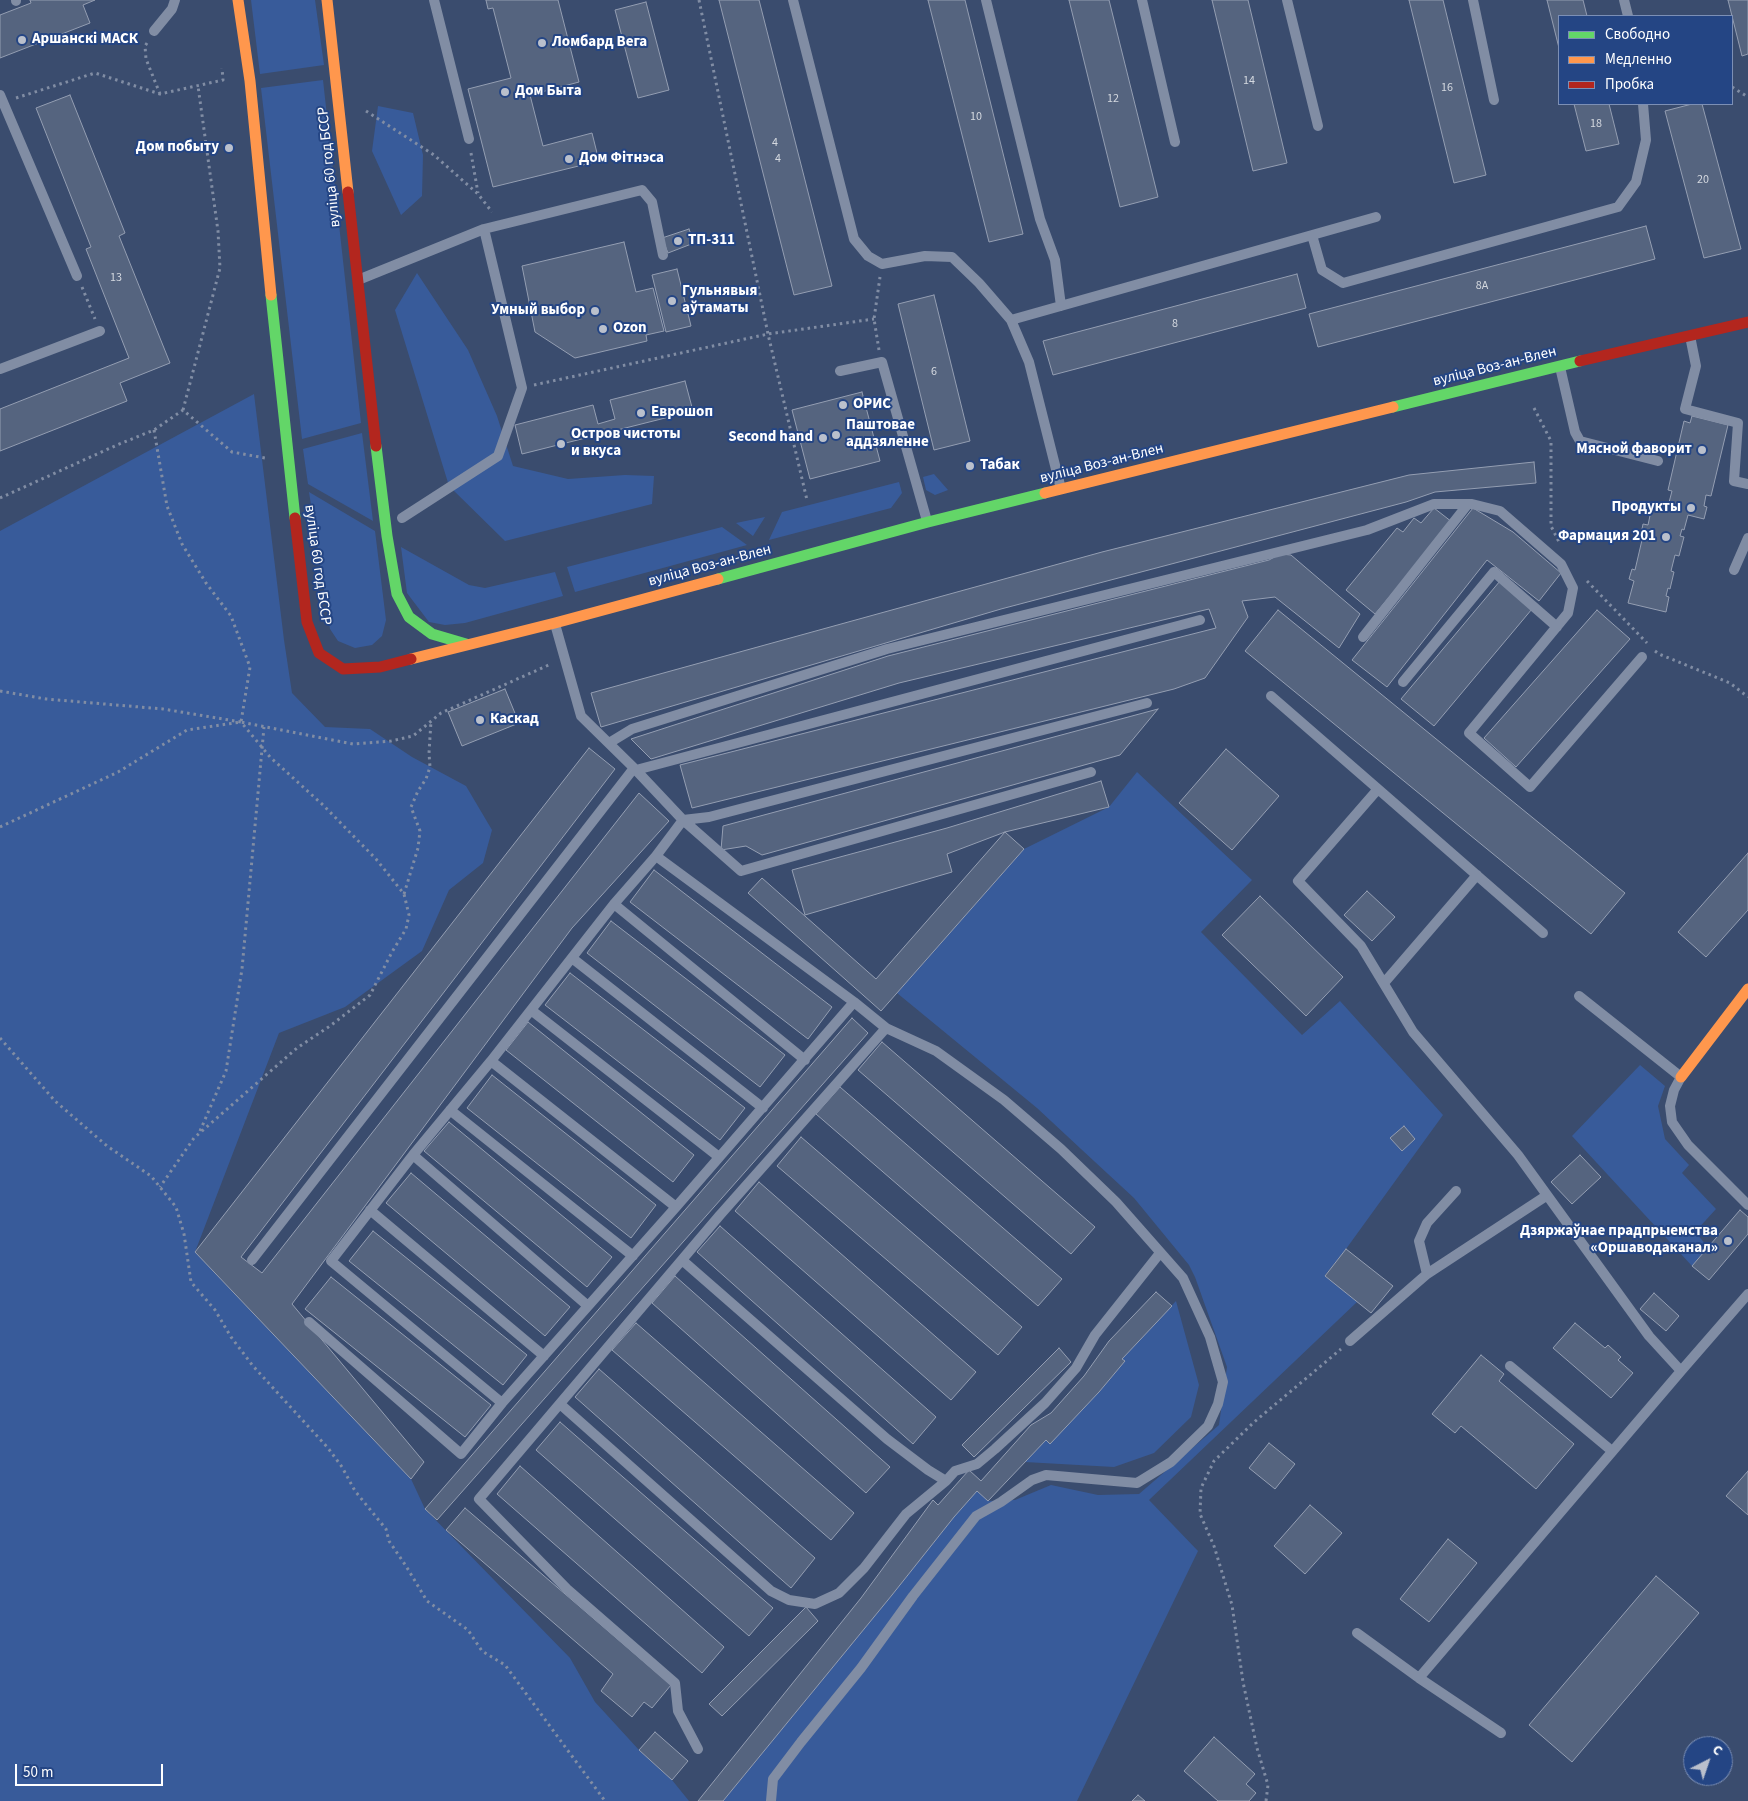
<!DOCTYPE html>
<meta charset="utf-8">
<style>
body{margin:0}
#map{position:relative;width:1748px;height:1801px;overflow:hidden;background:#3a4c6e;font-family:"Source Sans 3",sans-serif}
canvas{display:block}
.legend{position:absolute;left:1558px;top:15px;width:175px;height:90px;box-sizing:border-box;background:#244584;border:1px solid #7c8fb5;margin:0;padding:6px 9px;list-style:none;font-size:15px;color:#fff}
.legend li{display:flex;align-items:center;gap:10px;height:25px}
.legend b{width:25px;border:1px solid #7c8fb5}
.north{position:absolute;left:1683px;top:1736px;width:50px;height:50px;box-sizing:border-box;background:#244584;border:1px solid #7c8fb5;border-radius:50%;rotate:41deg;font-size:14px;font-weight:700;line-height:20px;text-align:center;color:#fff}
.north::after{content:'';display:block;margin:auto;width:18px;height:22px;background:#bac0cc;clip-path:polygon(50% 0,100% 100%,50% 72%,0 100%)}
.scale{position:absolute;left:15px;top:1764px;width:148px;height:22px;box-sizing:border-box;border:2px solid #fff;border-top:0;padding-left:6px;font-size:15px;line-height:18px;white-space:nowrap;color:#fff;-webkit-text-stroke:4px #244584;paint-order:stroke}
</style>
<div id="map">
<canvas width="1748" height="1801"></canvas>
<ul class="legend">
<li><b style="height:6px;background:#63d668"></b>Свободно</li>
<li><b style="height:6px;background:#ff974d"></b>Медленно</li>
<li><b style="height:6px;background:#b3261e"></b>Пробка</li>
</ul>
<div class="north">С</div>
<div class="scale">50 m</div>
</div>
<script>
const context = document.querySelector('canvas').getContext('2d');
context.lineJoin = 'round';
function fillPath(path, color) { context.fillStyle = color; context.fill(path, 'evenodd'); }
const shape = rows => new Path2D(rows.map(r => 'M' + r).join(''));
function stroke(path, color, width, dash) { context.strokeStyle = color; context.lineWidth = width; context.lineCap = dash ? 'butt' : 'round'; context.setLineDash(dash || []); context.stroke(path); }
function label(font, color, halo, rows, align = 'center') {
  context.font = font + ' "Source Sans 3",sans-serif'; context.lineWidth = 4; context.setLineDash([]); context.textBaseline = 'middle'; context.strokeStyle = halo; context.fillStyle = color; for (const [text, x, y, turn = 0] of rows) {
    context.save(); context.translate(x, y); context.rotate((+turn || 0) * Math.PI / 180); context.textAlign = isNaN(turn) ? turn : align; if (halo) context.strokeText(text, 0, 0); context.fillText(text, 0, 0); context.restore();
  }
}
const green = shape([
 [251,0,315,0,324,65,260,74],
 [323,80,361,423,302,439,261,88],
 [378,106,413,113,423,155,422,196,401,215,372,151],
 [417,273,468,350,497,416,513,466,568,479,625,475,654,476,652,504,505,541,449,486,395,310],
 [254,394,284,640,292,693,325,727,370,729,412,757,466,786,492,830,483,863,449,890,422,951,345,1007,279,1033,195,1252,411,1479,425,1509,570,1658,595,1702,639,1750,672,1780,689,1801,0,1801,0,531],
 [362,433,373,521,308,484,303,449],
 [934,474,948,490,935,495,926,490,923,477],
 [899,482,902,493,891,508,769,540,782,512],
 [309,492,375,531,386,620,382,636,372,645,355,648,338,641,330,629],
 [765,517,753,536,736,523],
 [722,527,747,545,575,592,567,567],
 [401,547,469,585,485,588,555,572,563,596,465,623,445,625,429,622,407,593],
 [1137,772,1252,880,1201,932,1302,1035,1340,1001,1443,1115,1346,1249,1325,1275,1357,1302,1149,1500,1198,1551,1077,1801,723,1801,892,1595,954,1517,977,1491,988,1501,1015,1500,1051,1485,1098,1495,1139,1494,1219,1425,1227,1367,1195,1277,1189,1265,1134,1198,1081,1149,1037,1108,897,993,1024,849,1109,807],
 [1640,1065,1665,1086,1658,1106,1665,1139,1689,1165,1682,1173,1716,1209,1695,1232,1708,1247,1692,1266,1572,1136],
 [1176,1301,1199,1385,1191,1417,1154,1453,1114,1467,1025,1462,1046,1440,1050,1443,1099,1392,1125,1361,1122,1359]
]);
const building = shape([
 [30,0,95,0,83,5,90,23,0,58,0,15,31,3,30,0],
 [486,0,558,0,579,82,530,95,543,146,592,133,599,161,493,187,468,89,511,78,493,8,488,9,486,0],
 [719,0,759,0,832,286,794,295,719,0],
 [928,0,965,0,1023,234,989,242,928,0],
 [1069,0,1109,0,1158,197,1120,207,1069,0],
 [1212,0,1248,0,1287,163,1253,171,1212,0],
 [1409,0,1443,0,1486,175,1454,183,1409,0],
 [1547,0,1583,0,1587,16,1559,16,1559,48,1547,0],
 [1728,0,1748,0,1748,54,1742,56,1728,0],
 [646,2,669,90,638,98,615,10,646,2],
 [70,95,125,233,119,236,170,363,120,383,127,401,0,451,0,409,129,358,86,249,91,247,36,108,70,95],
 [1574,104,1609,104,1619,144,1586,151,1574,104],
 [1692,104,1702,104,1741,249,1704,258,1665,111,1692,104],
 [1646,226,1655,259,1318,347,1309,314,1646,226],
 [689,229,694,243,668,253,662,238,689,229],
 [624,242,636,292,653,288,664,331,646,335,647,341,575,358,535,332,522,266,624,242],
 [677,269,691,326,666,332,652,275,677,269],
 [1297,274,1306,308,1053,375,1043,341,1297,274],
 [934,295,970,441,934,450,898,304,934,295],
 [685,381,693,411,522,454,515,425,593,405,598,424,615,419,610,400,685,381],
 [862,392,880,461,810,479,792,410,862,392],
 [1692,416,1728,425,1711,496,1706,495,1704,506,1707,507,1704,519,1688,515,1684,530,1682,529,1680,536,1684,537,1679,556,1675,555,1671,571,1674,572,1670,589,1668,588,1666,596,1669,597,1666,612,1628,603,1634,581,1629,579,1632,569,1635,570,1642,540,1640,539,1643,524,1648,525,1652,506,1667,510,1672,491,1668,490,1684,421,1690,423,1692,416],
 [1534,462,1536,483,1435,492,1406,502,1001,609,601,727,591,693,1102,552,1409,475,1534,462],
 [1434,508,1452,522,1375,614,1346,590,1397,528,1403,532,1414,518,1421,523,1434,508],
 [1473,508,1513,532,1561,573,1539,601,1487,560,1387,687,1352,660,1473,508],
 [1280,554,1291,555,1360,614,1339,648,1275,597,1242,601,1248,617,1205,678,1174,689,692,808,680,765,1216,628,1209,609,899,683,651,759,631,739,888,656,1269,560,1280,554],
 [1500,581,1532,609,1434,726,1401,699,1500,581],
 [1278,610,1625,893,1591,934,1245,651,1278,610],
 [1597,610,1630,639,1516,767,1484,738,1597,610],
 [505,689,519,723,462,746,448,712,505,689],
 [1158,709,1120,755,762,855,746,846,721,850,723,826,1158,709],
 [589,748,615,769,241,1257,262,1273,639,793,669,821,572,928,292,1304,424,1462,411,1479,195,1252,589,748],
 [1226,749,1279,796,1232,850,1179,803,1226,749],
 [1101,781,1109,807,1005,832,947,854,952,872,805,915,792,870,947,828,1101,781],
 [1005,832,1024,849,881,1011,748,893,762,878,876,979,1005,832],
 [1748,853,1748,910,1706,957,1678,932,1748,853],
 [654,870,832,1007,808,1039,630,902,654,870],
 [1367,891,1395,917,1372,941,1344,915,1367,891],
 [1260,896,1343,977,1306,1016,1222,935,1260,896],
 [611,921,785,1055,760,1087,587,953,611,921],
 [570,973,745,1108,720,1140,545,1005,570,973],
 [852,1018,868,1033,437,1520,425,1509,852,1018],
 [528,1022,694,1155,673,1182,506,1050,528,1022],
 [882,1042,1095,1227,1071,1254,858,1070,882,1042],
 [492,1075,656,1205,631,1238,467,1108,492,1075],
 [840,1087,1062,1279,1038,1306,816,1114,840,1087],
 [449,1122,612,1257,587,1287,424,1151,449,1122],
 [1404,1126,1415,1139,1402,1151,1390,1138,1404,1126],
 [801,1137,1022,1327,998,1355,777,1166,801,1137],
 [1580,1155,1601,1177,1572,1204,1551,1182,1580,1155],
 [411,1173,570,1307,545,1336,386,1203,411,1173],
 [759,1182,976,1372,951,1400,735,1211,759,1182],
 [1740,1210,1748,1217,1748,1234,1709,1280,1692,1266,1740,1210],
 [720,1226,936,1417,913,1444,697,1252,720,1226],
 [373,1231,527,1355,503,1385,349,1261,373,1231],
 [1346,1249,1393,1286,1371,1313,1325,1276,1346,1249],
 [675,1276,890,1467,866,1493,652,1303,675,1276],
 [331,1277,491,1405,465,1437,305,1309,331,1277],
 [1156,1292,1172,1306,1122,1359,1125,1361,1099,1392,1050,1444,1046,1440,988,1501,977,1491,954,1517,892,1595,723,1801,698,1801,861,1598,933,1500,938,1505,969,1470,981,1481,1031,1425,1051,1413,1084,1376,1109,1341,1156,1292],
 [1654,1293,1679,1316,1666,1331,1640,1309,1654,1293],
 [636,1323,854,1513,831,1540,612,1350,636,1323],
 [1575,1323,1605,1348,1608,1345,1621,1357,1618,1360,1633,1373,1611,1398,1553,1348,1575,1323],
 [1059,1348,1071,1362,974,1457,962,1445,1059,1348],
 [1481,1355,1504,1374,1499,1381,1574,1444,1536,1489,1461,1426,1455,1433,1432,1414,1481,1355],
 [599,1369,815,1558,791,1588,575,1397,599,1369],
 [560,1422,773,1608,749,1636,536,1450,560,1422],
 [1269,1443,1295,1464,1275,1489,1249,1468,1269,1443],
 [520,1466,724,1647,702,1673,497,1494,520,1466],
 [1748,1471,1748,1515,1726,1496,1748,1471],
 [1310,1505,1342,1533,1305,1574,1274,1546,1310,1505],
 [465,1508,671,1685,652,1708,644,1702,632,1717,601,1691,613,1674,446,1530,465,1508],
 [1448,1539,1477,1563,1429,1622,1400,1599,1448,1539],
 [1656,1576,1699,1613,1572,1762,1529,1725,1656,1576],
 [806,1607,818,1621,722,1716,709,1704,806,1607],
 [655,1732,688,1761,672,1780,639,1750,655,1732],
 [1214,1737,1255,1774,1246,1784,1256,1793,1249,1801,1218,1801,1184,1771,1214,1737],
 [1138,1795,1145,1801,1132,1801,1138,1795]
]);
const path = shape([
 [699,0,768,334,807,500],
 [147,43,145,46,146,59,160,94],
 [1732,87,1748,97],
 [16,98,95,73,160,94,223,80,222,68],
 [366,111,434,155,478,194,492,212],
 [471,153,478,193],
 [82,287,95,319],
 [879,350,874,319,880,277],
 [534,385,768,334,874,319],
 [1534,408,1551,441,1551,526,1559,542],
 [183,410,220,268,218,231,198,86],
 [154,430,167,506,182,544,206,583,231,616,250,667,241,722],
 [0,498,117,445,154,430,183,410,232,452,265,458],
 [1587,581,1647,643],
 [1655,651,1659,654,1730,683,1748,697],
 [0,691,46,699,163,709,241,722,270,757,323,805,376,859,404,894,409,915,406,929,392,952,370,995,330,1026,297,1048,194,1138,160,1187],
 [0,827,118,772,187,730,241,722,353,744,391,741,413,736,441,713,551,664],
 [404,894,418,848,420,831,411,807,418,791,426,779,430,767,429,753,431,721],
 [0,1038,55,1101,107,1146,151,1176,176,1207,184,1234,191,1282,215,1310,231,1337,253,1366,328,1448,342,1467,355,1491,386,1529,389,1541,406,1566,427,1601,468,1630,482,1651,505,1665,605,1801],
 [200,1131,226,1071,242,969,264,727],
 [1266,1801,1268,1785,1257,1748,1243,1682,1232,1605,1214,1546,1200,1514,1201,1488,1214,1461,1253,1423,1341,1349]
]);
const lane = shape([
 [16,0,16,1],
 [434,0,469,139],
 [793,0,854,239,868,256,882,264,925,256,952,257,979,283,1011,320,1029,362,1061,489],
 [986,0,1040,219,1055,260,1061,306],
 [1142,0,1175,142],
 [1287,0,1318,126],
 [1473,0,1494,100],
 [1624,0,1628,16],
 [154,31,172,9,175,0],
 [0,95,77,276],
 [1312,235,1322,270,1343,283,1618,207,1636,182,1646,140,1643,104],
 [358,280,484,229,642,190,652,202,663,255],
 [1011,320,1376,217],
 [1690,336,1696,366,1685,409,1738,423,1734,481,1748,484],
 [1560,367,1575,432,1580,441,1658,461],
 [0,369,100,331],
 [840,371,882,362,927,521],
 [402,518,498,456,522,388,484,229],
 [1734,570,1748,538],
 [555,624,581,716,634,768,683,820,656,856,854,1002,886,1028,720,1215,479,1499,567,1589,675,1683,678,1711,698,1749],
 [1363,637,1468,504],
 [1403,682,1494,572,1557,627],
 [1271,696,1378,789],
 [609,743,632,729,887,649,1367,530,1434,504,1472,504,1500,511,1561,564,1573,588,1568,613,1469,733,1530,787,1642,657],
 [636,770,1200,620],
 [683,820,709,817,1147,703],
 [683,820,741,871,1091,772],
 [656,856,614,904,491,1061,413,1155,331,1261,502,1403,676,1207,854,1002],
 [614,904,805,1060],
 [1543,933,1378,789,1298,881,1361,946,1413,1032,1518,1155,1649,1336,1681,1371,1748,1294],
 [572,958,763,1108],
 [1384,983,1477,875],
 [1579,996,1681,1077,1674,1090,1670,1106,1672,1122,1688,1145,1748,1205],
 [531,1010,719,1157],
 [491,1061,676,1207],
 [450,1110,633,1256],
 [413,1155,588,1306],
 [370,1210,544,1356],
 [252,1260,634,768],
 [1427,1274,1419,1241,1427,1223,1456,1191],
 [309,1322,461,1454,502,1403],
 [1350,1341,1427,1274,1546,1196],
 [1510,1366,1612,1451],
 [560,1404,771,1591,789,1600,815,1604,839,1593,864,1568,906,1514,946,1481,928,1470,887,1439,682,1260],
 [946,1481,955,1471,977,1464,995,1449,1045,1403,1076,1368,1095,1335,1160,1253],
 [1357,1633,1419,1678,1681,1371],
 [1419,1678,1501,1733],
 [771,1801,773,1779,801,1742,861,1668,913,1596,976,1516,1001,1502,1032,1480,1046,1475,1137,1483,1171,1462,1208,1426,1218,1404,1223,1382,1210,1337,1183,1278,1116,1202,1061,1149,1004,1100,936,1051,886,1028]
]);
const fast = shape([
 [271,295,295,518],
 [1393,407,1580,361],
 [376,446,387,536,397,594,409,617,432,634,466,644],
 [718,579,928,522,1045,493]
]);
const slow = shape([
 [238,0,250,81,271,295],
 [327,0,348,192],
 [1045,493,1393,407],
 [411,659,555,623,718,579],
 [1681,1077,1748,989]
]);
const jam = shape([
 [348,192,376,446],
 [1580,361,1748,322],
 [295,518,307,622,319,653,343,669,380,667,411,659]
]);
const markers = [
 [22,40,5,"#bac0cc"],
 [542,43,5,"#bac0cc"],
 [505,92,5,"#bac0cc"],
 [229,148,5,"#bac0cc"],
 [569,159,5,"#bac0cc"],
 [678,241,5,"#bac0cc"],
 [672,301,5,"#bac0cc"],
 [595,311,5,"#bac0cc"],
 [603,329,5,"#bac0cc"],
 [843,405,5,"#bac0cc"],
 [641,413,5,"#bac0cc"],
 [836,435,5,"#bac0cc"],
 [823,438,5,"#bac0cc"],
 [561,444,5,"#bac0cc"],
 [1702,450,5,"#bac0cc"],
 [970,466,5,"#bac0cc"],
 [1691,508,5,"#bac0cc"],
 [1666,537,5,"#bac0cc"],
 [480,720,5,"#bac0cc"],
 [1728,1241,5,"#bac0cc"]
];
const numberNames = [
 ["14",1249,81],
 ["16",1447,88],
 ["12",1113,99],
 ["10",976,117],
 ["18",1596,124],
 ["4",775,143],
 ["4",778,159],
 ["20",1703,180],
 ["13",116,278],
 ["8А",1482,286],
 ["8",1175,324],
 ["6",934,372]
];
const poiNames = [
 ["Аршанскі МАСК",32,40],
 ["Ломбард Вега",552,43],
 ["Дом Быта",515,92],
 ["Дом побыту",219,148,"right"],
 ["Дом Фітнэса",579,159],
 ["ТП-311",688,241],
 ["Гульнявыя",682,292],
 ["аўтаматы",682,309],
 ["Умный выбор",585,311,"right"],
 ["Ozon",613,329],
 ["ОРИС",853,405],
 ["Еврошоп",651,413],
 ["Паштовае",846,426],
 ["аддзяленне",846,443],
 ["Остров чистоты",571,435],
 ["и вкуса",571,452],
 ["Second hand",813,438,"right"],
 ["Мясной фаворит",1692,450,"right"],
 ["Табак",980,466],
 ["Продукты",1681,508,"right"],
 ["Фармация 201",1656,537,"right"],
 ["Каскад",490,720],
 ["Дзяржаўнае прадпрыемства",1718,1232,"right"],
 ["«Оршаводаканал»",1718,1249,"right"]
];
const streetNames = [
 ["вуліца 60 год БССР",330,167,-96],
 ["вуліца Воз-ан-Влен",1495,367,-14],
 ["вуліца Воз-ан-Влен",1102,464,-14],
 ["вуліца 60 год БССР",317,565,82],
 ["вуліца Воз-ан-Влен",710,566,-15]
];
fillPath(green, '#385b9a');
fillPath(building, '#55647f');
stroke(building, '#949eb2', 1);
stroke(path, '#818da4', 3, [2.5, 4]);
stroke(lane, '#818da4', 10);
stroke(fast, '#63d668', 11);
stroke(slow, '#ff974d', 11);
stroke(jam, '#b3261e', 11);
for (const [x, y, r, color] of markers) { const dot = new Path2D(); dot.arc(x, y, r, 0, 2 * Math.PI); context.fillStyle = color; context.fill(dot); stroke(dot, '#244584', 2); }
label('12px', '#d4d8df', null, numberNames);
label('bold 15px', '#fff', '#244584', poiNames, 'left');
label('15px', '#fff', '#244584', streetNames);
</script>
